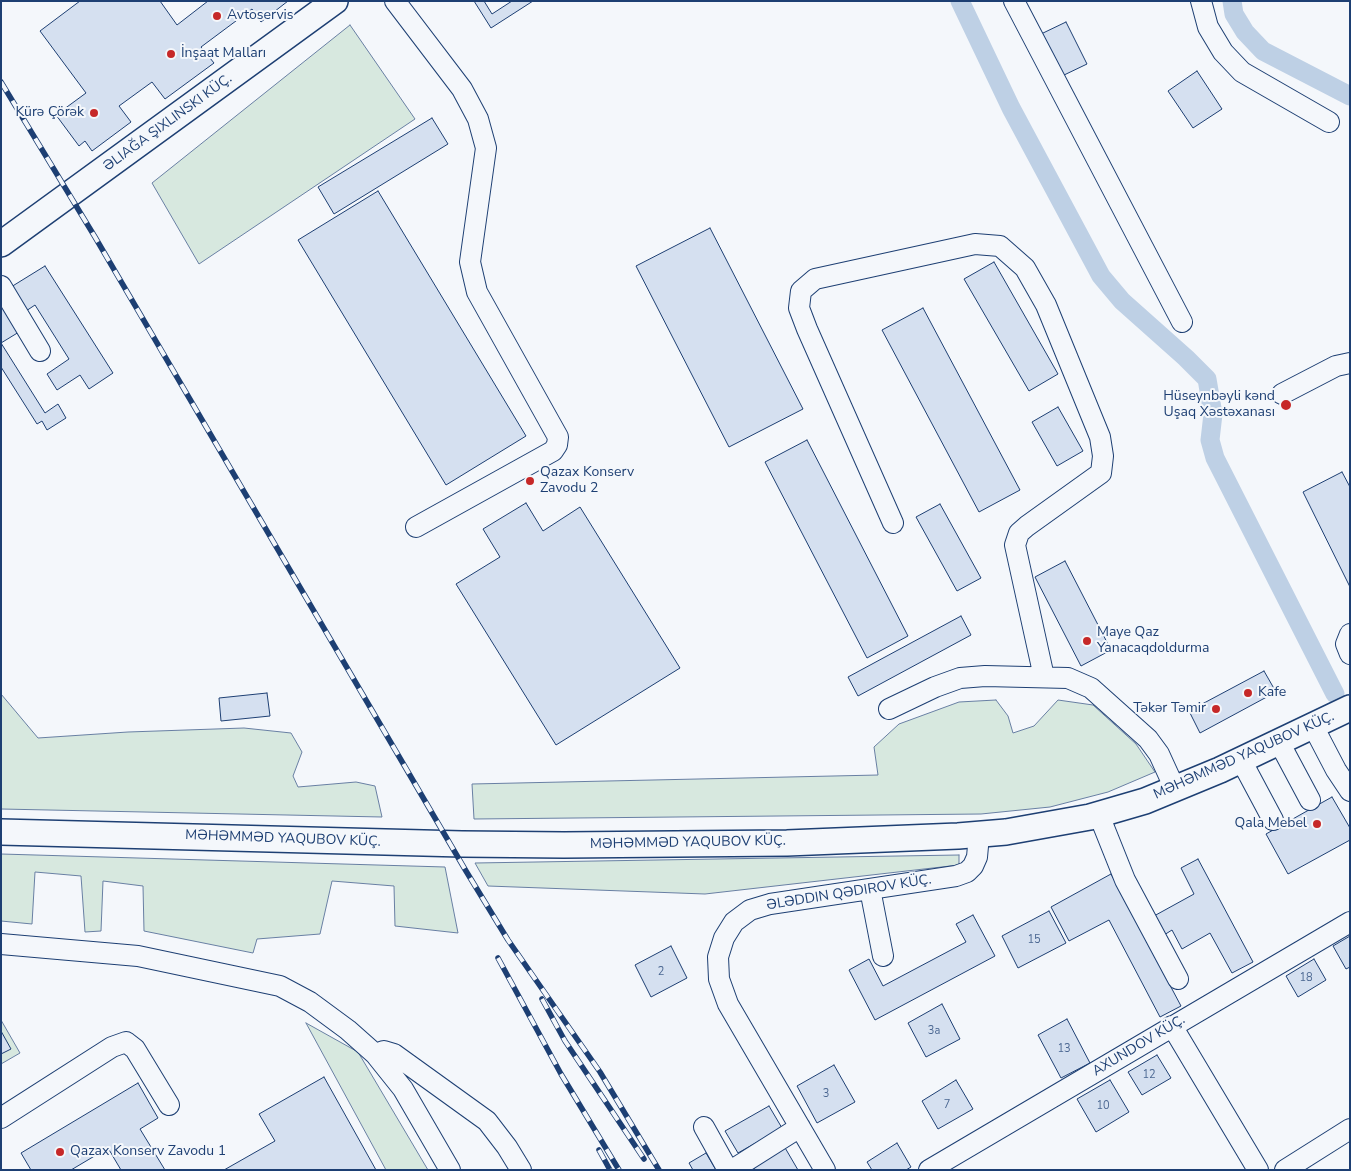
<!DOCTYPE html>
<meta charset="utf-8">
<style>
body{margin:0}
#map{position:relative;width:1351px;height:1171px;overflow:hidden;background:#f4f7fb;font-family:"Nunito Sans",sans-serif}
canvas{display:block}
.frame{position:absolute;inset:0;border:2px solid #1d3f73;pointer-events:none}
</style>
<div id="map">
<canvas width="1351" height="1171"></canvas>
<div class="frame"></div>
</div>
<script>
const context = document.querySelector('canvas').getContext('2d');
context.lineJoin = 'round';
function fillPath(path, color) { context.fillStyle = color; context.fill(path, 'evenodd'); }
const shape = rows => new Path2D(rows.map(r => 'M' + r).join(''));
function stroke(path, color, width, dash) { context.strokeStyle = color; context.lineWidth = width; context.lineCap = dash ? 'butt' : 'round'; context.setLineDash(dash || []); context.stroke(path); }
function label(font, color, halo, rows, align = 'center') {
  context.font = font + ' "Nunito Sans",sans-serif'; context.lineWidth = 4; context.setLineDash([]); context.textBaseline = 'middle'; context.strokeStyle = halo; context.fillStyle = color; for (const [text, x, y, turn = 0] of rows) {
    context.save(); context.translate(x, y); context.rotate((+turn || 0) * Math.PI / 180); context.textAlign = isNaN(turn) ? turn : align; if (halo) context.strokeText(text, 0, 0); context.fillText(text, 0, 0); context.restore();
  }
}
const green = shape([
 [350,25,415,119,199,264,152,183,350,25],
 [1,694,38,738,128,732,244,728,291,733,302,752,293,776,298,787,356,782,375,786,382,817,1,809,1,694],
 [996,700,1008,716,1013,733,1034,726,1058,700,1093,705,1136,744,1155,772,1108,792,1050,807,981,814,474,819,472,784,878,775,874,747,899,724,959,702,996,700],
 [1,854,445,867,458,933,395,926,394,886,332,881,320,934,257,939,253,953,144,931,143,886,103,881,101,931,85,932,81,876,35,872,32,924,1,921,1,854],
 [959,855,959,865,705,894,488,886,475,863,959,855],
 [1,1020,20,1053,1,1064,1,1020],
 [306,1023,358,1052,428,1170,386,1170,306,1023]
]);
const canal = shape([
 [960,1,1011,108,1101,276,1122,301,1186,358,1207,379,1213,414,1210,440,1215,458,1335,694],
 [1232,1,1234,14,1245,32,1263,51,1350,96]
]);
const building = shape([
 [80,1,160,1,177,25,208,1,288,1,261,22,252,9,201,47,214,63,165,99,152,82,119,106,131,122,92,151,85,141,79,146,56,115,86,93,40,31,80,1],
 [474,1,484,1,492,14,512,1,533,1,491,28,474,1],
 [1066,22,1087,64,1062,76,1041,34,1066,22],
 [1197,71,1222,109,1193,128,1168,91,1197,71],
 [432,118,448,144,334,214,318,187,432,118],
 [378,191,526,436,446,485,298,240,378,191],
 [710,228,803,409,729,447,636,266,710,228],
 [994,262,1058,374,1029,391,964,279,994,262],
 [45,266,113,373,89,389,80,375,57,390,47,374,69,359,35,305,26,311,11,287,45,266],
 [1,304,19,332,1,343,45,413,58,404,66,418,47,430,42,421,37,424,1,367,1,304],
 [923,308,1020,490,979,512,882,330,923,308],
 [1058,407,1083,451,1057,466,1032,422,1058,407],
 [807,440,908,636,867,658,765,462,807,440],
 [1342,472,1350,487,1350,587,1303,492,1342,472],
 [526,503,543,531,580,507,680,668,556,745,456,584,500,557,483,529,526,503],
 [940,504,981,578,957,591,916,517,940,504],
 [1065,561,1111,650,1081,666,1035,577,1065,561],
 [961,616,971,635,858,696,848,677,961,616],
 [1264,671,1276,692,1200,733,1189,711,1264,671],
 [267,693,270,716,221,721,219,698,267,693],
 [1332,797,1350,828,1350,840,1288,874,1266,834,1332,797],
 [1198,859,1253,962,1232,973,1210,933,1182,949,1172,930,1164,935,1154,916,1194,894,1181,868,1198,859],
 [1111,874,1181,1006,1160,1017,1109,920,1069,941,1051,907,1111,874],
 [1049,911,1066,943,1018,968,1002,936,1049,911],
 [973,915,995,956,875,1020,849,970,869,959,883,986,966,942,956,924,973,915],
 [1350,936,1350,967,1346,969,1333,946,1350,936],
 [671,946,687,978,651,997,635,965,671,946],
 [1314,959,1326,980,1298,997,1286,976,1314,959],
 [942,1004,960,1039,926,1057,908,1023,942,1004],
 [1067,1019,1090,1063,1061,1078,1038,1035,1067,1019],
 [1,1031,11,1049,1,1054,1,1031],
 [1157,1055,1171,1078,1142,1095,1128,1072,1157,1055],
 [834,1065,855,1102,817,1123,797,1086,834,1065],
 [324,1077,376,1170,224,1170,275,1141,259,1114,324,1077],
 [956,1080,973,1109,938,1129,922,1101,956,1080],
 [1110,1080,1129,1112,1096,1132,1077,1099,1110,1080],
 [138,1083,158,1118,140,1129,165,1170,121,1170,108,1148,71,1170,31,1170,21,1153,138,1083],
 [769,1106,782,1128,738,1153,725,1131,769,1106],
 [897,1143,911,1167,906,1170,872,1170,867,1162,897,1143],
 [784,1146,798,1170,755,1170,752,1165,784,1146],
 [706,1153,716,1170,693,1170,689,1163,706,1153]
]);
const minor = shape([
 [395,1,462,89,478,119,486,148,470,262,477,292,558,437,557,445,553,451,416,527],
 [1014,1,1182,322],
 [1201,1,1208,27,1223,52,1242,72,1329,122],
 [1,286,40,351],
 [1282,394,1336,366,1350,363],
 [893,523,807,329,799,308,801,291,815,279,975,244,1000,246,1025,268,1046,305,1100,437,1103,456,1101,473,1027,526,1019,533,1015,545,1044,677],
 [1350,634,1346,644,1350,654],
 [889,709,935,687,960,678,985,676,1068,678,1091,688,1148,739,1159,754,1175,789],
 [1313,726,1336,770,1350,791],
 [1279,742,1310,800],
 [1241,760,1273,820],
 [1099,815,1125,880,1178,979],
 [870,889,883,956],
 [1,944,138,956,280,986,310,1002,348,1030,375,1054,403,1089,450,1170],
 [1172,1026,1258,1170],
 [375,1054,384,1051,394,1054,487,1121,507,1147,521,1170],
 [1,1118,112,1047,126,1042,135,1049,169,1105],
 [704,1127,728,1170],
 [732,1170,800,1127],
 [825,1170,728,1004,719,979,718,957,724,938,734,922,750,910,770,904,956,876,967,872,973,866,977,857,979,835],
 [929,1170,1350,922],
 [1285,1170,1350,1129]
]);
const major = shape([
 [1,244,335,1],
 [1,832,462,844,564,845,787,843,958,836,1006,832,1090,817,1145,801,1220,770,1350,708]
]);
const rail = shape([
 [1,82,95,237,466,871,508,940,600,1072,659,1170],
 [498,958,561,1074,619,1170],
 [542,999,565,1041,644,1159],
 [599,1150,610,1170]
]);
const markers = [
 [217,16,5,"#c62828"],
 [171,54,5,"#c62828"],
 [94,113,5,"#c62828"],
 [1286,405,6,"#c62828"],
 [530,481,5,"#c62828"],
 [1087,641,5,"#c62828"],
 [1248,693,5,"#c62828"],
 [1216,709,5,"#c62828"],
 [1317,824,5,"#c62828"],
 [60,1152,5,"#c62828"]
];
const numberNames = [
 ["15",1034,940],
 ["2",661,972],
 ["18",1306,978],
 ["3a",934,1031],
 ["13",1064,1049],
 ["12",1149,1075],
 ["3",826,1094],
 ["7",947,1105],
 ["10",1103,1106]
];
const poiNames = [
 ["Avtoservis",227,16],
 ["İnşaat Malları",181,54],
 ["Kürə Çörək",84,113,"right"],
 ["Hüseynbəyli kənd",1275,397,"right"],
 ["Uşaq Xəstəxanası",1275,413,"right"],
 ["Qazax Konserv",540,473],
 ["Zavodu 2",540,489],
 ["Maye Qaz",1097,633],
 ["Yanacaqdoldurma",1097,649],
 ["Kafe",1258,693],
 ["Təkər Təmir",1206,709,"right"],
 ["Qala Mebel",1307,824,"right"],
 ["Qazax Konserv Zavodu 1",70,1152]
];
const streetNames = [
 ["ƏLIAĞA ŞIXLINSKI KÜÇ.",168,123,-36],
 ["MƏHƏMMƏD YAQUBOV KÜÇ.",1244,756,-24],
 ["MƏHƏMMƏD YAQUBOV KÜÇ.",283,839,2],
 ["MƏHƏMMƏD YAQUBOV KÜÇ.",688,843,-1],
 ["ƏLƏDDIN QƏDIROV KÜÇ.",849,893,-9],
 ["AXUNDOV KÜÇ.",1139,1046,-31]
];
fillPath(green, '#d7e8df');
stroke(green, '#687fa3', 1);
stroke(canal, '#bed0e5', 19);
fillPath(building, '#d5e0f0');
stroke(building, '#1d3f73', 1);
stroke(minor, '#1d3f73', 22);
stroke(major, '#1d3f73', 28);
stroke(minor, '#f4f7fb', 20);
stroke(major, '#f4f7fb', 25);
stroke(rail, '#1d3f73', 5.5);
stroke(rail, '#f4f7fb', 4, [11]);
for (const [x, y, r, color] of markers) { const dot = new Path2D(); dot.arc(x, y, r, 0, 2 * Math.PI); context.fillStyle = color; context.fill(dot); stroke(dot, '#f4f7fb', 2); }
label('11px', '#4b6792', null, numberNames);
label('14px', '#1d3f73', '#f4f7fb', poiNames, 'left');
label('14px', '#1d3f73', '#f4f7fb', streetNames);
</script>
